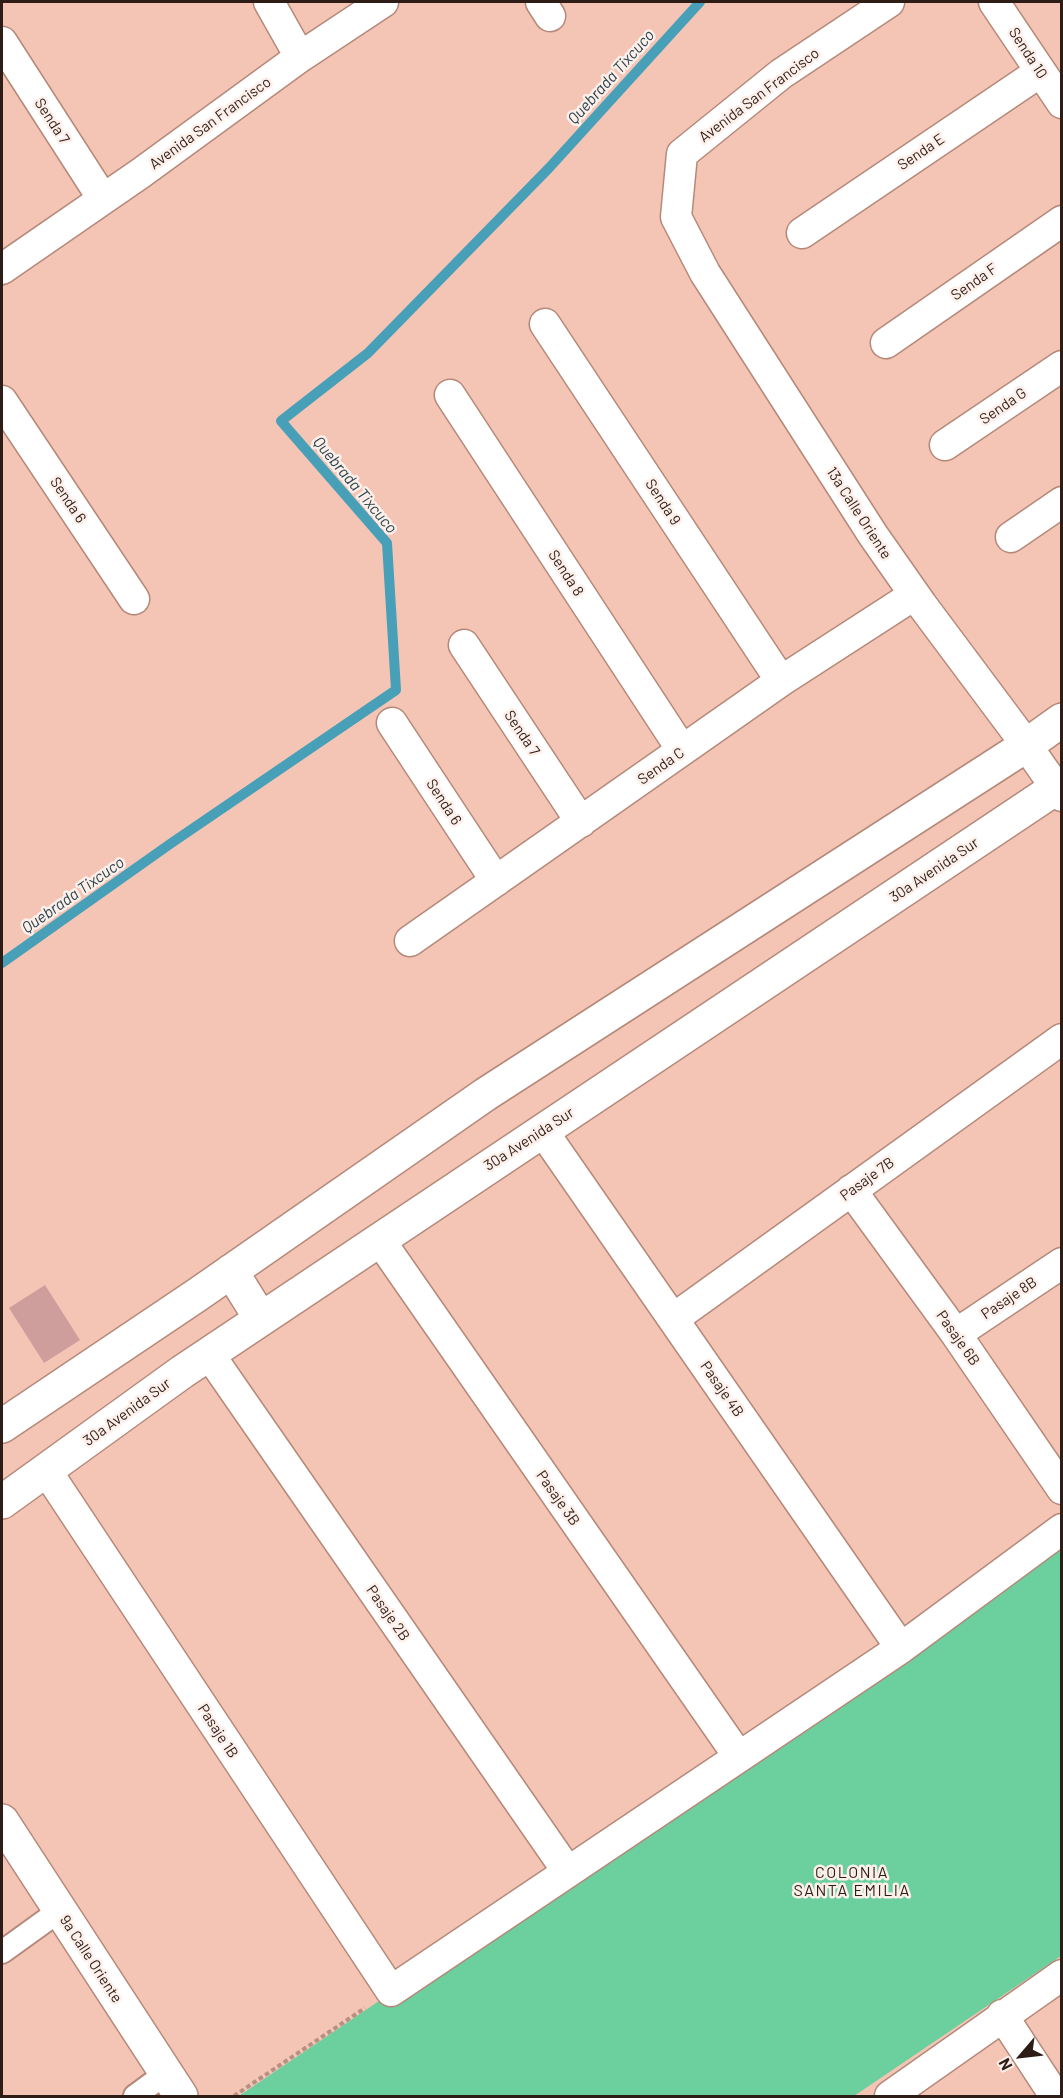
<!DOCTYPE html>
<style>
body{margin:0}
#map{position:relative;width:1063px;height:2098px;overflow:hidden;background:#f4c5b5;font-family:Barlow,sans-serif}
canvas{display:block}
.frame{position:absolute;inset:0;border:3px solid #2e1d17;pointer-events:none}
.north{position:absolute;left:991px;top:2026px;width:60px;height:60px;-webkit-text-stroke:4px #fdefea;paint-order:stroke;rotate:242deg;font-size:16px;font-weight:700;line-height:24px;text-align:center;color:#2e1d17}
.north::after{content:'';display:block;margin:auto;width:21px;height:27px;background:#2e1d17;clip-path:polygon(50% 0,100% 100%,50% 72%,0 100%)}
</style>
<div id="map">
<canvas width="1063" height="2098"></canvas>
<div class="frame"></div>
<div class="north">N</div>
</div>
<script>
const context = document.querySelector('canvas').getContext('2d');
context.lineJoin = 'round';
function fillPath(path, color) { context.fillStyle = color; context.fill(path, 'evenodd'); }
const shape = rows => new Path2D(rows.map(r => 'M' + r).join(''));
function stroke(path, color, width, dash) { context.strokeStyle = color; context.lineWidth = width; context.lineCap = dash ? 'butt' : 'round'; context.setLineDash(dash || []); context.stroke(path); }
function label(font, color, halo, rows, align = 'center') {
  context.font = font + ' Barlow,sans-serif'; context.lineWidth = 5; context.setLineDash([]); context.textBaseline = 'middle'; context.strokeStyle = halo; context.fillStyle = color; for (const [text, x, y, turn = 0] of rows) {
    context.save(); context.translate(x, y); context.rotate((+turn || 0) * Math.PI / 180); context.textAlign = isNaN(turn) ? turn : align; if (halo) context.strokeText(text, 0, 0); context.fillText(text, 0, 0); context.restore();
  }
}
const green = shape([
 [1061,1529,1061,1956,854,2096,239,2096,675,1800]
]);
const stream = shape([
 [2,963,170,844,396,690,387,543,281,421,368,353,549,168,700,2]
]);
const building = shape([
 [45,1285,80,1340,44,1363,9,1308]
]);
const path = shape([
 [234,2096,365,2008]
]);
const pedestrian = shape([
 [2,1952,59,1911],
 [135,2096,165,2074]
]);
const minor = shape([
 [269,2,300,57],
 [541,2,550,16],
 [889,2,781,74,682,154,676,217,705,273,873,535,922,605,1019,735,1062,796],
 [994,2,1062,103],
 [2,42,103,199],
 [802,233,1040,72],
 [2,269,141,173,300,57,383,2],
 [545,324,781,681],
 [886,343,1062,221],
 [450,395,682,750],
 [2,401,134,599],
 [945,445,1062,366],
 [1011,537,1062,502],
 [464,645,581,822],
 [392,723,496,881],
 [410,941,781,681,914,595],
 [542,1130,901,1648],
 [851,1190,956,1334,1062,1489],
 [379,1239,739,1757],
 [673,1319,1062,1039],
 [956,1334,1062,1263],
 [209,1354,568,1872],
 [46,1470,391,1991,901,1648,1062,1529],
 [1002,2015,1055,2096],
 [890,2096,1062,1975]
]);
const tertiary = shape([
 [231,1271,261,1319],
 [2,1426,197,1295,486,1094,1027,745,1062,720],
 [2,1502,182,1372,1062,784],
 [2,1821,181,2096]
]);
const streetNames = [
 ["Senda 10",1028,53,57],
 ["Avenida San Francisco",759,95,-37],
 ["Senda 7",52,121,57],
 ["Avenida San Francisco",210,123,-36],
 ["Senda E",921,152,-34],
 ["Senda F",974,282,-35],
 ["Senda G",1003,406,-34],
 ["Senda 6",68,500,56],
 ["Senda 9",663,502,57],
 ["13a Calle Oriente",859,513,57],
 ["Senda 8",566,573,57],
 ["Senda 7",522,733,56],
 ["Senda C",661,766,-35],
 ["Senda 6",444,802,57],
 ["30a Avenida Sur",934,870,-34],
 ["30a Avenida Sur",529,1139,-33],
 ["Pasaje 7B",867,1179,-36],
 ["Pasaje 8B",1009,1298,-34],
 ["Pasaje 6B",958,1338,55],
 ["Pasaje 4B",722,1389,55],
 ["30a Avenida Sur",127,1412,-36],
 ["Pasaje 3B",558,1498,55],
 ["Pasaje 2B",388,1613,55],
 ["Pasaje 1B",218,1731,57],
 ["9a Calle Oriente",91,1959,57]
];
const waterNames = [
 ["Quebrada Tixcuco",611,77,-48],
 ["Quebrada Tixcuco",355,485,50],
 ["Quebrada Tixcuco",73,895,-35]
];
const neighbourhoodNames = [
 ["COLONIA",852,1873],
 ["SANTA EMILIA",852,1891]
];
fillPath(green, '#6bd09d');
stroke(stream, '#479fb8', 10);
fillPath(building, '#ce9e9d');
stroke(pedestrian, '#b5897a', 26);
stroke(minor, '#b5897a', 33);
stroke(tertiary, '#b5897a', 36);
stroke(path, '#b69083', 4, [4.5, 3]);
stroke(pedestrian, '#fff', 22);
stroke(minor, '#fff', 30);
stroke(tertiary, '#fff', 33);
label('15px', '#2e1d17', '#fdefea', streetNames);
label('italic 16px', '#29444d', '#fdefea', waterNames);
context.letterSpacing = '1.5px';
label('16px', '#2e1d17', '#fdefea', neighbourhoodNames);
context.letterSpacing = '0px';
</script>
